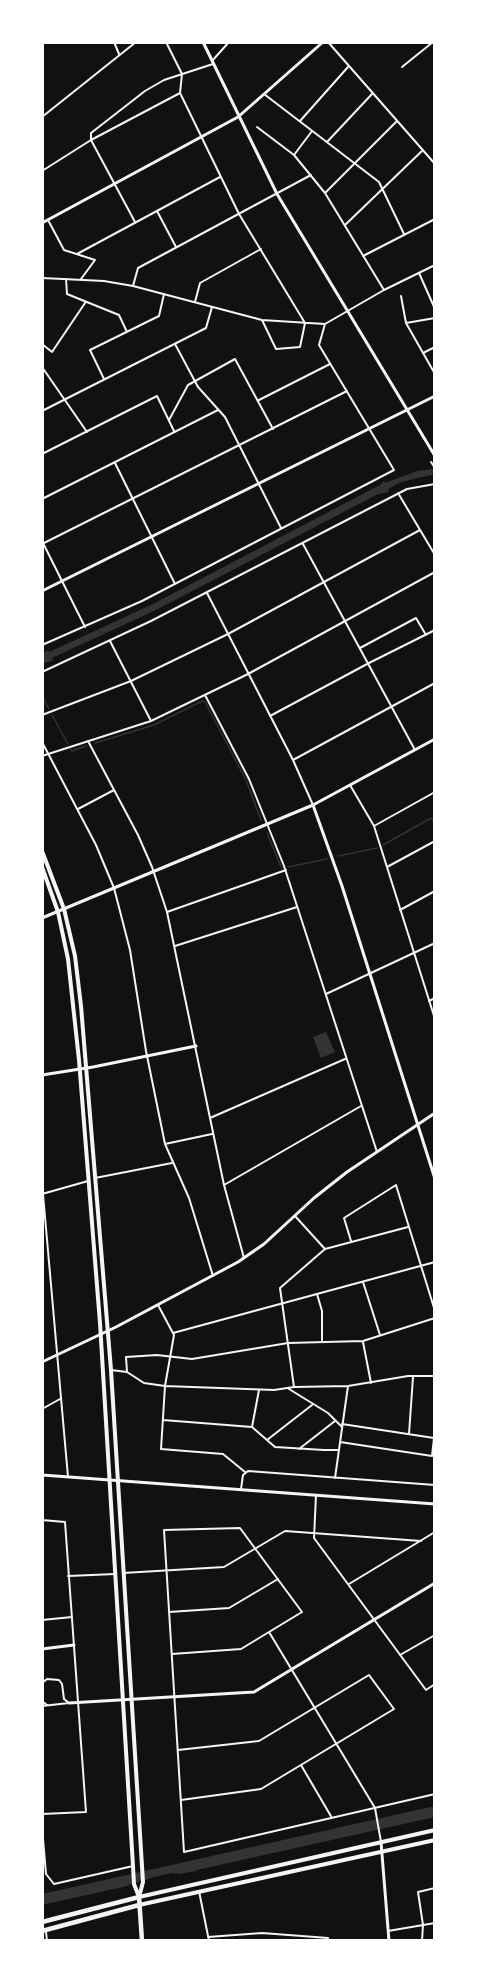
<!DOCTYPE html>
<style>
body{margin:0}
#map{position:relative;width:477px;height:1983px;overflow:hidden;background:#111;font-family:"Archivo Narrow",sans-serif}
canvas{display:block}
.frame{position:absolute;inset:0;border:44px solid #fff;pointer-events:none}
</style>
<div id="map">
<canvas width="477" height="1983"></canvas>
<div class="frame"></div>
</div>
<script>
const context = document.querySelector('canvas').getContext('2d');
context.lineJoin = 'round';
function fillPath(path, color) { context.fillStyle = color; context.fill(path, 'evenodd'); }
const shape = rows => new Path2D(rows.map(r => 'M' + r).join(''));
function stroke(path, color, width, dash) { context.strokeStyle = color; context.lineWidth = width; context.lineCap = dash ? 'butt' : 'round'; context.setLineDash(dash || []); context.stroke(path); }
const water = shape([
 [435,469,435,474,401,482,388,489,389,492,378,494,156,610,52,658,53,661,42,663,42,654,48,650,49,652,153,604,380,485,384,481,385,483,417,471],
 [326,1032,335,1052,321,1058,313,1037],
 [435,1806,435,1817,197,1870,194,1872,194,1871,180,1874,172,1873,154,1877,123,1887,42,1905,42,1894]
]);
const stream = shape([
 [42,696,49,709],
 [52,715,68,744],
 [95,743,154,725,202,701,205,702,246,780,261,820],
 [71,749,72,751,86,746],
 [267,833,281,867],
 [383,845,431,818,435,825],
 [338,856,377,848],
 [288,867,327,859]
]);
const pedestrian = shape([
 [431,462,435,468]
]);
const minor = shape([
 [114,42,119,54],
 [166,42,182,74,180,93,182,97,221,177,239,214,305,323,300,347,276,349,262,320],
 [328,42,435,164],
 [212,61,229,42],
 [402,67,433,42],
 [264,94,379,182,404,234],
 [42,117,136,42],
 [300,121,348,67],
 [257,127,294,155,325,193,384,290],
 [327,142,372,94],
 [294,155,312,131],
 [42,171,91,140,180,93],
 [325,193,397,121],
 [157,211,176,247],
 [48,220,64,250,95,260,81,279],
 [135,222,91,140,91,133,145,91,164,80,213,64],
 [345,225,423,150],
 [77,254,220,177],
 [363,256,435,219],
 [419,273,435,309],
 [42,278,104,281,133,286,262,320,325,324,384,290,435,265],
 [66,279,67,294,119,315,127,332],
 [133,286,138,268,311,175],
 [401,296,406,323,435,374],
 [195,302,200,283,261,249],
 [406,323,435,318],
 [42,344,52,352,85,303],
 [175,344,198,387,225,417,281,528],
 [423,353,435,347],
 [42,367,87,432],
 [104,379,90,350,159,316,164,294],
 [259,400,330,364],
 [42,411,206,328,212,307],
 [169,420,188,385,235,359,273,429],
 [42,454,157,396,174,431],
 [115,463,175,584],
 [398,493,435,555],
 [42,499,218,410],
 [43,543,85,627],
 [42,544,347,391],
 [303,544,415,750],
 [207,593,293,760,313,805],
 [110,641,151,721],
 [42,645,142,601,394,470,319,345,325,324],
 [360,648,416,618,426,635],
 [42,672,151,621,407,489,435,484],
 [205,695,249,779,284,866,377,1152],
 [42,715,131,681,228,634,420,530],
 [270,716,369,663,435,630],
 [88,741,138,835,152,867,167,912,224,1185,244,1258],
 [42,742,96,845,114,888,130,950,146,1051,165,1144,189,1198,213,1276],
 [42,756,151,721,248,674,435,572],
 [293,760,435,683],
 [350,785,374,826,435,1019],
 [78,809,114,790],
 [374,826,435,792],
 [387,867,435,841],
 [400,910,435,891],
 [167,912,286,870],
 [175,946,297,907],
 [326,994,435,943],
 [429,1001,435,998],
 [210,1118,345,1059],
 [165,1144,212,1134],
 [95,1178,172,1163],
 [42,1183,68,1477],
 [224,1185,361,1106],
 [42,1194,88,1181],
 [295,1216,325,1249],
 [351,1241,344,1218,396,1185,435,1311],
 [363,1282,380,1335],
 [317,1294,322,1311,322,1342],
 [158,1305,174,1335,165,1386,161,1449,223,1454,245,1472],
 [173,1333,435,1262],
 [363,1342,371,1383],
 [111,1370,127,1372,144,1383,165,1386,274,1390,294,1387,348,1386,408,1376,435,1376],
 [127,1372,126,1357,157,1355,192,1359,288,1343,363,1341,435,1318],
 [294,1387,280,1288,325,1249,408,1227],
 [289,1389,328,1413,342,1427],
 [42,1409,60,1399],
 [163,1420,252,1427,275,1447,324,1450,339,1450],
 [342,1424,434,1438],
 [252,1427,259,1390],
 [409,1434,413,1377],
 [267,1440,312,1405],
 [340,1442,432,1456,434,1438],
 [299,1449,335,1421],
 [335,1478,348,1386],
 [241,1489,243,1475,248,1471,435,1485],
 [316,1495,314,1538,426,1690,435,1684],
 [42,1520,65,1522,86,1812,42,1814],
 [123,1573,224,1567,285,1531,421,1541],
 [68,1576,115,1574],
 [349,1584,435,1532],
 [169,1612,229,1608,278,1579],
 [42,1620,72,1617],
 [269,1632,375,1808,381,1842],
 [172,1654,241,1649,302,1612,240,1528,164,1530,184,1852,435,1794],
 [400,1655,435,1635],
 [42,1683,47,1679,59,1680,62,1684,64,1699,69,1703],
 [42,1701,47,1705],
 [42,1706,69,1703],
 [178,1750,259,1741,369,1675,394,1709,261,1789,181,1800],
 [301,1765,332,1818],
 [42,1827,46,1874,54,1884,133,1866],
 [199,1891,209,1941],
 [388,1931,435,1923],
 [46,1932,47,1941],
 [208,1937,262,1933,328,1938,329,1941],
 [422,1941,423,1925,418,1892,435,1888]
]);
const tertiary = shape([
 [203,42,277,194,435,456],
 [42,223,238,117,323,42],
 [42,591,435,396],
 [313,805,342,886,435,1179],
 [42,918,313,805,435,739],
 [42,1075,93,1067,196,1046],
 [42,1362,116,1327,238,1262,264,1244,314,1198,347,1172,435,1113],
 [42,1475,435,1504],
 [42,1649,74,1645],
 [69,1703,254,1692,435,1583],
 [381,1842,389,1941]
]);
const secondary = shape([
 [42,851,64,909,75,956,81,1006,111,1370,143,1882,139,1897],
 [42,867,58,912,68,959,79,1060,100,1323,133,1866,134,1884,139,1897]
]);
const primary = shape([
 [139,1897,435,1830],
 [139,1905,435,1840]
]);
const trunk = shape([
 [42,1922,139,1897,142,1941],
 [42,1931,139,1905]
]);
fillPath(water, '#333');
stroke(stream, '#333', 1.5);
stroke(pedestrian, '#f5f5f5', 2);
stroke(minor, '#f5f5f5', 2);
stroke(tertiary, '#f5f5f5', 3);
stroke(secondary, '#f5f5f5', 4);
stroke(primary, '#f5f5f5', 4);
stroke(trunk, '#f5f5f5', 4.5);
</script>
